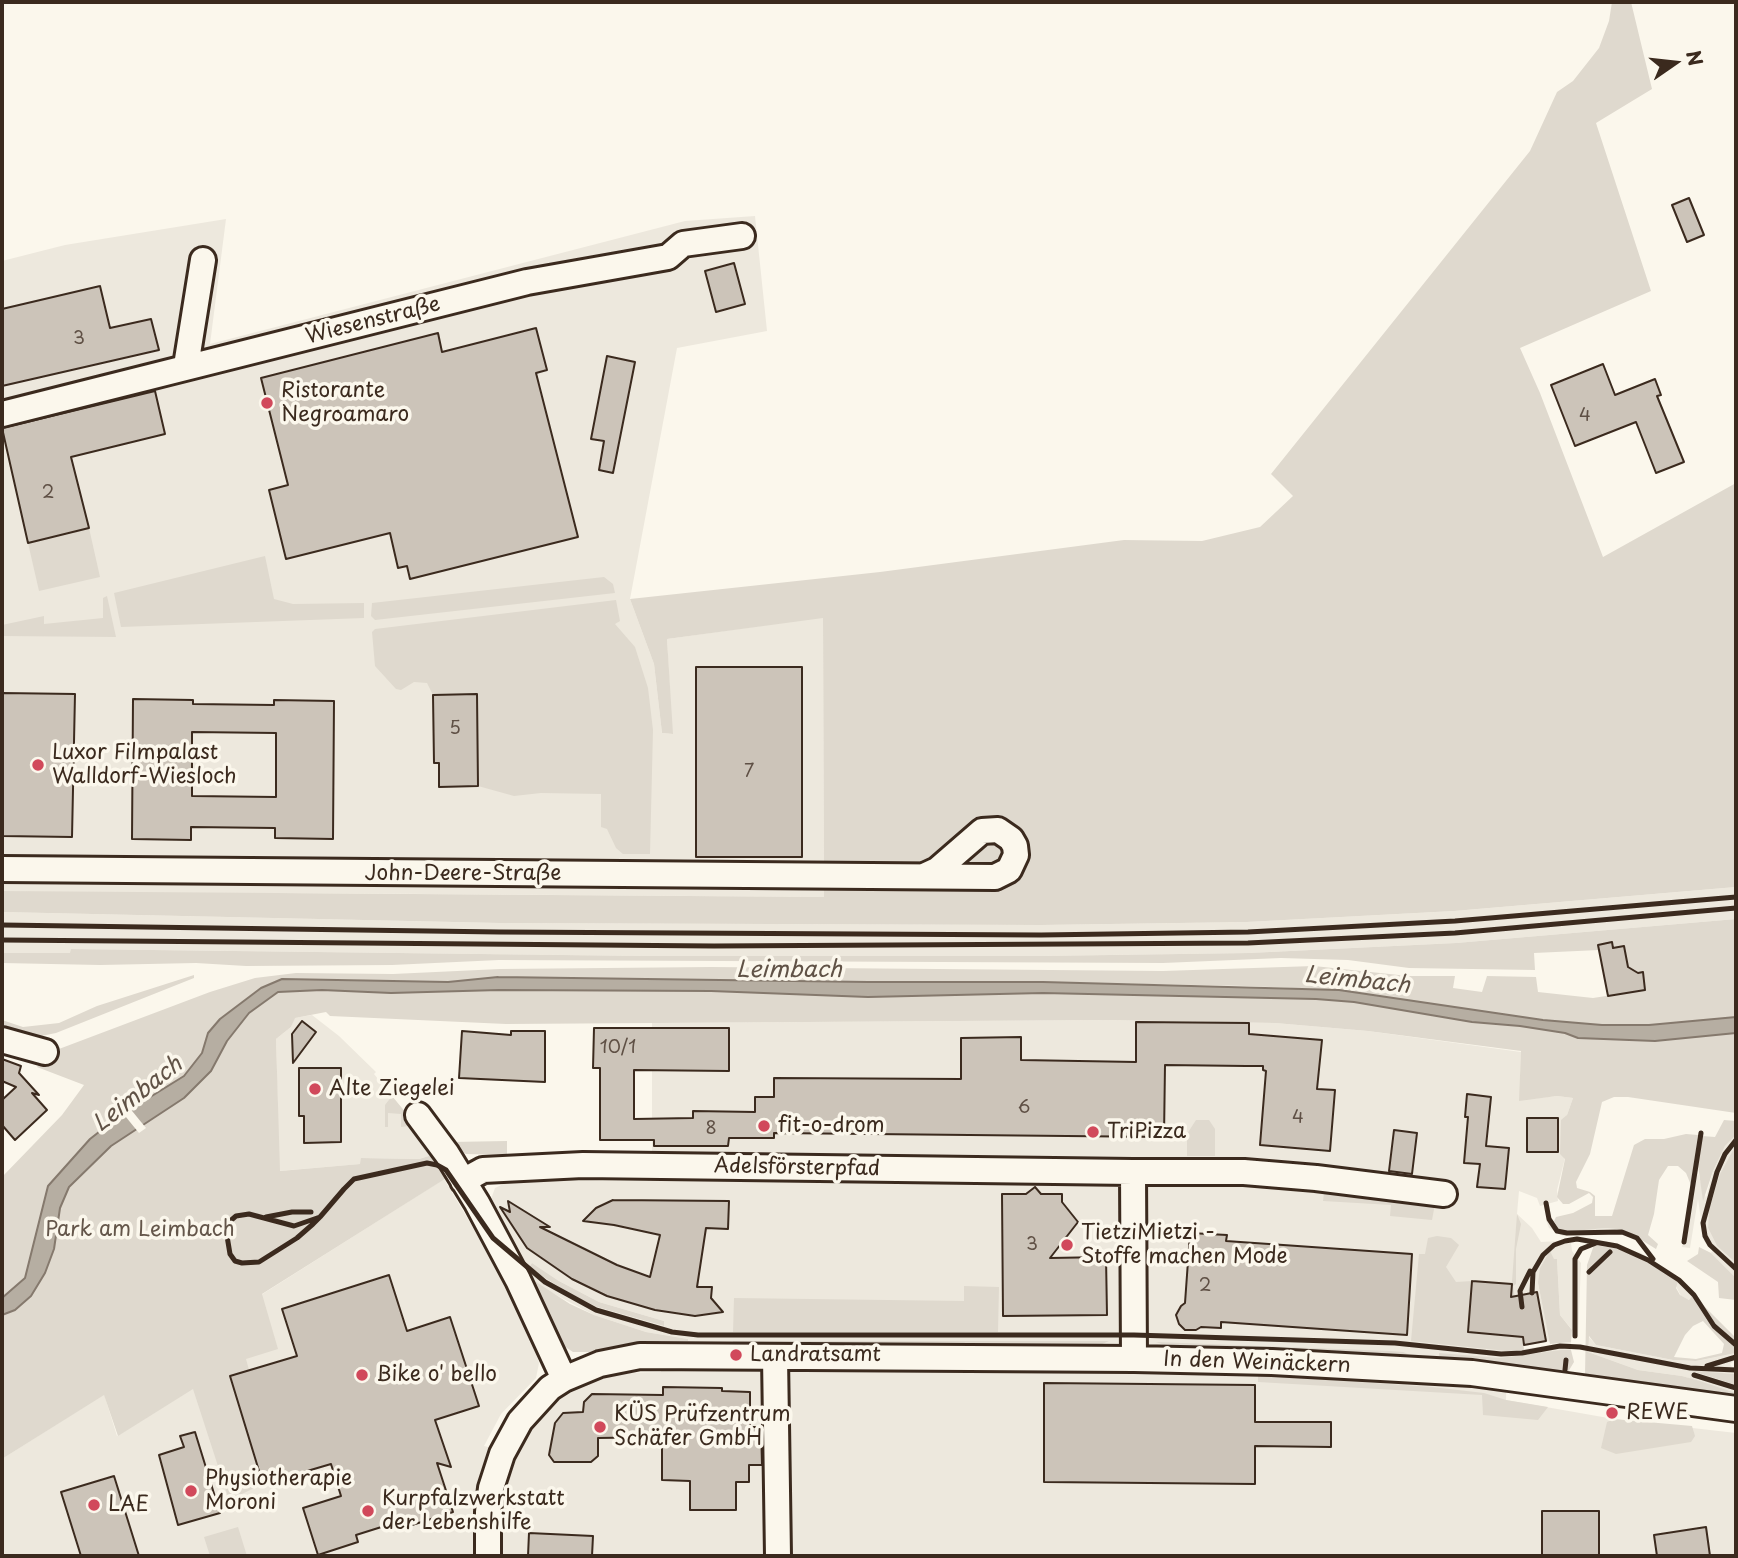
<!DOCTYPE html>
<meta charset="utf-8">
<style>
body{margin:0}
#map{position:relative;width:1738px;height:1558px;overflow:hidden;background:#fbf7ec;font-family:"Playpen Sans",sans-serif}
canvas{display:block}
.frame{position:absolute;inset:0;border:4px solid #3b2a1e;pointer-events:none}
.north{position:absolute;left:1640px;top:28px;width:70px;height:70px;-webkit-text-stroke:5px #fbf7ec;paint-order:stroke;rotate:76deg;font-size:19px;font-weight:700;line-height:28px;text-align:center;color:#3b2a1e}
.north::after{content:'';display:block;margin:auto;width:24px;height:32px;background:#3b2a1e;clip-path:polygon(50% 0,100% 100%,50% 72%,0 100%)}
</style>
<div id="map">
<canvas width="1738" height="1558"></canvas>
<div class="frame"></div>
<div class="north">N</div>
</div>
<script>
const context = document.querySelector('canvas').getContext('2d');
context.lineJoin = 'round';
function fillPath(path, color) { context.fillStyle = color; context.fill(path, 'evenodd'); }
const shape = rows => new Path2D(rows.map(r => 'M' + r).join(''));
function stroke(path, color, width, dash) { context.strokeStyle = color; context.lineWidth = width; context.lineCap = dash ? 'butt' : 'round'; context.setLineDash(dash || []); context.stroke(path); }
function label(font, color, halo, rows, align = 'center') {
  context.font = font + ' "Playpen Sans",sans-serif'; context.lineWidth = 7; context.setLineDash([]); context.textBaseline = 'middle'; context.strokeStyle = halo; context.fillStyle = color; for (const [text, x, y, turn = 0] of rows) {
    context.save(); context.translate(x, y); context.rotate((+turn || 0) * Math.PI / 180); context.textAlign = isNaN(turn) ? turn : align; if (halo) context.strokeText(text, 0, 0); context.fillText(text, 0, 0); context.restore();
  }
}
const built = shape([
 [755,216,767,331,677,348,630,599,654,664,662,733,672,734,667,639,823,617,824,897,297,893,84,894,2,891,2,261,65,245,226,219,210,344,685,221],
 [1736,887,1736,919,1456,943,1249,953,1041,956,644,956,71,949,71,953,2,953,2,912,499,923,1041,925,1247,922,1454,911],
 [312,1015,339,1036,376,1072,374,1074,434,1148,432,1155,419,1159,361,1158,361,1164,279,1171,276,1039,291,1027,294,1018],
 [1107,1020,1275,1023,1368,1031,1521,1052,1520,1100,1557,1096,1573,1098,1567,1115,1565,1158,1557,1190,1558,1201,1540,1206,1537,1198,1519,1191,1517,1214,1532,1228,1541,1242,1560,1241,1561,1244,1571,1243,1572,1251,1581,1263,1578,1337,1560,1315,1557,1259,1554,1259,1538,1283,1550,1341,1524,1346,1524,1349,1571,1342,1571,1350,1507,1357,1506,1400,1614,1419,1736,1433,1736,1556,2,1556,2,1459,104,1394,117,1436,274,1337,261,1295,444,1179,499,1271,534,1347,539,1363,536,1378,501,1414,484,1446,517,1454,532,1427,543,1413,570,1391,586,1383,621,1373,661,1372,663,1341,687,1341,688,1339,646,1332,594,1315,541,1287,527,1276,526,1274,529,1267,521,1260,489,1205,495,1188,514,1179,652,1181,652,1023],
 [532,1263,559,1281,599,1302,664,1321,663,1326,597,1307,574,1296,532,1270,529,1267],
 [1698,1135,1702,1136,1698,1173,1706,1198,1713,1171,1725,1146,1736,1135,1736,1145,1711,1201,1708,1228,1717,1246,1736,1263,1736,1278,1711,1253,1712,1251,1704,1241,1698,1199,1690,1248,1682,1247],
 [1546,1220,1552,1220,1559,1230,1605,1228,1617,1229,1607,1233,1563,1236,1549,1228],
 [1605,1242,1641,1253,1680,1279,1695,1294,1715,1325,1736,1344,1736,1349,1707,1320,1699,1306,1691,1297,1689,1300,1681,1296,1670,1275,1640,1257,1605,1246,1594,1245],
 [1588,1336,1596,1345,1673,1360,1696,1361,1736,1353,1736,1359,1730,1364,1732,1367,1736,1367,1736,1374,1695,1372,1736,1385,1736,1393,1682,1376,1638,1370,1588,1352]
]);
const green = shape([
 [1612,2,1631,2,1652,89,1596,123,1651,291,1520,348,1540,393,1603,557,1736,483,1736,887,1454,911,1247,922,1041,925,499,923,2,912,2,891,824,897,823,618,667,639,673,734,662,733,654,664,630,599,880,572,1124,540,1202,541,1260,527,1293,496,1271,474,1530,151,1557,92,1573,81,1599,48,1609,21],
 [89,528,100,577,39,591,28,543],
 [265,556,274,599,293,604,364,603,364,618,121,627,114,593],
 [604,577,613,584,615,593,375,620,371,616,372,603],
 [107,596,116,637,2,636,2,625,44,616,44,624,103,618,103,598],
 [616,600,620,621,615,624,635,647,648,688,653,730,650,854,623,854,616,848,607,829,601,827,601,794,541,793,514,796,478,786,477,695,433,695,427,683,414,682,401,690,396,689,375,666,372,632,375,629],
 [1736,919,1736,1017,1649,1025,1602,1025,1543,1020,1339,990,1246,986,1043,982,868,982,498,977,448,982,323,979,322,990,391,993,499,990,711,991,868,997,1043,993,1316,999,1354,1002,1472,1022,1520,1026,1565,1033,1578,1038,1655,1041,1736,1033,1736,1113,1628,1097,1614,1097,1602,1102,1590,1154,1576,1182,1577,1188,1590,1192,1595,1196,1595,1216,1612,1216,1634,1145,1645,1139,1664,1139,1686,1134,1698,1135,1691,1185,1686,1173,1678,1166,1668,1166,1659,1180,1654,1214,1648,1235,1658,1244,1656,1249,1630,1233,1617,1229,1605,1228,1564,1232,1559,1230,1554,1221,1556,1217,1573,1213,1592,1203,1593,1197,1589,1193,1569,1204,1563,1204,1557,1197,1565,1159,1560,1154,1561,1120,1567,1115,1573,1098,1557,1096,1519,1101,1521,1051,1368,1031,1275,1023,1107,1020,506,1024,330,1016,326,1012,295,1018,291,1027,276,1039,280,1171,360,1164,361,1158,419,1159,432,1155,448,1177,262,1294,278,1349,246,1359,249,1370,230,1376,263,1484,229,1500,193,1389,118,1436,104,1395,2,1459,2,1177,62,1115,84,1085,37,1067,45,1056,51,1052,210,992,255,978,296,973,393,974,500,969,711,967,1163,971,1314,966,1408,976,1455,976,1453,988,1482,992,1487,976,1536,977,1538,992,1593,998,1645,990,1643,972,1629,974,1624,946,1613,948,1612,943,1598,945,1599,950,1534,953,1535,970,1409,968,1348,960,1281,958,1163,963,499,960,392,965,246,966,196,963,100,965,2,963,2,953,70,953,71,949,644,956,1041,956,1249,953,1456,943],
 [194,975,194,978,56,1033,31,1038,2,1029,2,1020,23,1027,59,1023,97,1006],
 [392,1096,416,1125,401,1127,401,1114,388,1113,388,1127,385,1127,385,1105],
 [1196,1120,1209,1120,1215,1129,1215,1156,1187,1156,1187,1134],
 [1724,1120,1736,1121,1736,1135,1725,1146,1713,1171,1703,1201,1698,1165,1702,1136,1715,1137],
 [507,1141,507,1155,466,1154,456,1149,451,1142],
 [1736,1145,1736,1263,1717,1246,1708,1228,1709,1209,1720,1174],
 [1328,1191,1435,1204,1432,1220,1390,1216,1391,1205,1323,1201,1324,1193],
 [1517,1214,1521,1224,1516,1249,1516,1284,1513,1286,1524,1350,1507,1351,1411,1341,1419,1254,1425,1254,1428,1238,1437,1236,1451,1238,1459,1245,1446,1267,1456,1282,1472,1281,1468,1332,1508,1335],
 [1594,1245,1627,1250,1670,1275,1678,1281,1676,1288,1680,1295,1689,1300,1692,1296,1707,1320,1736,1349,1736,1353,1696,1361,1673,1360,1596,1345,1589,1336,1588,1352,1638,1370,1682,1376,1700,1381,1736,1393,1736,1398,1585,1375,1587,1265],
 [1703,1321,1724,1344,1722,1353,1696,1359,1674,1357,1685,1335,1693,1326],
 [1699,1247,1711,1253,1736,1278,1736,1300,1719,1298,1718,1282,1687,1261,1698,1254],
 [1550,1251,1554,1259,1557,1259,1560,1315,1572,1330,1571,1342,1550,1344,1538,1283,1540,1268],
 [532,1263,559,1281,599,1302,664,1321,664,1326,597,1307,574,1296,532,1270,529,1267],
 [527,1276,570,1304,594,1315,646,1332,688,1339,688,1341,663,1341,641,1345,628,1344,590,1352,573,1352,558,1342],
 [964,1286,999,1287,998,1332,733,1332,734,1298,964,1301],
 [1702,1304,1736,1338,1736,1344,1715,1325],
 [733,1341,1109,1341,1100,1345,1087,1347,733,1346],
 [1156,1342,1390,1351,1403,1352,1422,1360,1173,1348],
 [1561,1350,1571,1350,1574,1362,1568,1372,1446,1360,1439,1356,1439,1353,1500,1358],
 [1694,1371,1736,1374,1736,1385,1695,1372],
 [1258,1375,1432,1387,1484,1393,1506,1400,1548,1407,1538,1420,1483,1415,1482,1395,1258,1382],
 [1614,1419,1692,1426,1695,1436,1691,1442,1616,1454,1601,1448,1607,1422],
 [238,1527,247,1556,210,1556,204,1537]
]);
const water = shape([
 [498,977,868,982,1043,982,1339,990,1543,1020,1602,1025,1649,1025,1736,1017,1736,1033,1655,1041,1578,1038,1565,1033,1520,1026,1472,1022,1354,1002,1316,999,1043,993,868,997,711,991,499,990,391,993,322,990,278,992,249,1013,227,1041,211,1071,184,1098,111,1146,69,1187,60,1208,54,1249,45,1273,31,1296,15,1310,2,1315,2,1298,25,1278,48,1186,90,1139,118,1117,184,1076,202,1053,208,1033,220,1019,261,988,282,979,448,982,498,977]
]);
const pier = shape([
 [128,1106,146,1128,139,1133,121,1111]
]);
const building = shape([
 [1689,198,1704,235,1687,242,1672,205,1689,198],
 [734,263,745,304,716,312,705,271,734,263],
 [100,286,110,328,151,319,159,350,2,386,2,309,100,286],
 [536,328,547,370,536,373,578,537,410,579,407,566,398,568,390,533,286,559,269,490,288,485,261,378,438,333,442,352,536,328],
 [607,356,635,362,613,473,599,470,604,441,591,439,607,356],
 [1603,364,1615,395,1655,379,1661,395,1657,396,1684,462,1656,473,1636,422,1575,446,1551,385,1603,364],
 [155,391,165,434,71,457,89,528,28,543,2,428,155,391],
 [696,667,802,667,802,857,696,857,696,667],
 [2,693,75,694,72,837,2,836,2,693],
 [477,694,478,786,439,787,439,763,434,763,433,695,477,694],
 [133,699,193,700,193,704,274,705,274,700,334,701,333,839,275,838,275,828,191,827,191,840,132,839,133,699],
 [192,732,276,733,276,797,192,796,192,732],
 [1612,942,1613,948,1624,946,1628,967,1638,973,1643,972,1645,990,1608,996,1598,945,1612,942],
 [302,1021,316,1032,293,1063,292,1034,302,1021],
 [1136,1022,1249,1023,1249,1034,1322,1040,1317,1089,1335,1090,1330,1151,1260,1145,1266,1071,1263,1070,1263,1066,1246,1066,1165,1065,1164,1137,774,1133,774,1138,729,1138,728,1146,654,1146,654,1140,600,1140,600,1068,593,1068,594,1028,729,1028,729,1071,634,1070,634,1119,693,1118,693,1111,755,1112,755,1097,774,1097,774,1078,961,1079,961,1038,1021,1037,1021,1060,1136,1062,1136,1022],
 [462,1031,511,1035,511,1031,545,1031,545,1082,459,1078,462,1031],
 [2,1059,21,1066,19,1073,39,1095,32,1093,47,1110,15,1140,2,1125,2,1100,16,1087,2,1081,2,1059],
 [299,1068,341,1068,341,1142,304,1143,304,1116,299,1116,299,1068],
 [1467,1094,1491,1097,1486,1146,1509,1148,1505,1189,1477,1187,1480,1164,1464,1163,1468,1117,1465,1117,1467,1094],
 [1527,1118,1558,1118,1558,1152,1527,1152,1527,1118],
 [1394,1130,1417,1133,1412,1174,1389,1171,1394,1130],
 [1035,1187,1041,1194,1062,1194,1062,1202,1078,1222,1050,1258,1106,1257,1107,1315,1003,1316,1002,1194,1026,1194,1035,1187],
 [613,1200,729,1201,728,1229,706,1228,697,1287,712,1287,711,1298,723,1312,695,1316,655,1310,607,1296,572,1279,527,1248,500,1207,510,1212,508,1201,550,1227,540,1227,617,1265,650,1277,660,1235,614,1225,583,1221,596,1208,613,1200],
 [1190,1233,1227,1235,1226,1241,1412,1254,1407,1335,1221,1322,1221,1328,1201,1327,1196,1330,1185,1330,1179,1324,1176,1315,1181,1306,1185,1303,1190,1233],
 [389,1275,407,1331,450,1317,479,1406,435,1420,451,1467,437,1463,453,1512,412,1525,410,1518,356,1535,358,1542,318,1555,303,1508,341,1496,331,1464,263,1484,230,1376,297,1356,282,1309,389,1275],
 [1472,1281,1512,1284,1511,1297,1537,1292,1546,1341,1524,1345,1523,1337,1468,1332,1472,1281],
 [1044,1383,1255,1385,1255,1422,1331,1422,1331,1447,1255,1446,1255,1484,1044,1482,1044,1383],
 [663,1387,722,1388,722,1391,750,1392,750,1427,761,1427,762,1465,749,1465,749,1482,736,1482,736,1510,690,1510,690,1481,662,1480,662,1437,598,1438,598,1456,591,1462,554,1462,549,1455,555,1423,563,1413,583,1412,584,1402,592,1394,663,1395,663,1387],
 [195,1432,220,1513,178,1525,159,1455,184,1447,180,1436,195,1432],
 [114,1476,139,1556,81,1556,61,1492,114,1476],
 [1542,1511,1599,1511,1599,1556,1542,1556,1542,1511],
 [1706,1527,1710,1556,1657,1556,1654,1535,1706,1527],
 [529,1533,593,1536,592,1556,528,1556,529,1533]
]);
const minor = shape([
 [186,366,203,260],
 [2,414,527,282,668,257,683,244,742,236],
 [2,869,995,877,1009,870,1016,855,1015,846,1011,839,998,830,982,831,937,870,924,876],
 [2,1040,45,1052],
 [418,1115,447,1154,477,1203,518,1280,564,1379],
 [1133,1172,1244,1172,1316,1178,1444,1194],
 [463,1181,483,1170,583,1165,1133,1172,1134,1359],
 [775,1357,778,1556],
 [488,1556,488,1512,491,1488,502,1454,520,1421,550,1388,564,1379,600,1364,640,1356,1134,1359,1272,1362,1472,1373,1736,1409]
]);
const rail = shape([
 [2,925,499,932,1041,935,1248,932,1455,921,1736,897],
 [2,940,714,946,1248,943,1455,933,1736,908],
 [1736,1140,1725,1154,1717,1172,1703,1223,1705,1236,1710,1245,1736,1269],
 [1546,1203,1549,1219,1557,1231,1567,1233,1622,1232,1637,1238,1653,1259],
 [266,1217,292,1212,311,1212],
 [320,1217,294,1226,249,1214,236,1216,229,1222,226,1230,230,1254,235,1261,242,1263,259,1262,297,1238,313,1224,320,1217,344,1189,354,1179,427,1163,437,1165,446,1170,493,1238,545,1282,596,1310,672,1332,698,1335,1134,1335,1395,1343,1501,1354,1522,1353,1560,1346,1580,1347,1690,1368,1736,1370],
 [1684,1242,1701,1133],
 [1589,1272,1610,1252],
 [1532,1293,1533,1272,1543,1255,1554,1245,1565,1241,1577,1239,1617,1246,1648,1260,1679,1280,1694,1295,1714,1326,1736,1345],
 [1522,1307,1520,1291,1530,1271],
 [1575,1336,1575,1259,1581,1249,1596,1243],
 [1707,1366,1736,1357],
 [1565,1370,1566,1360],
 [1694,1375,1736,1388]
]);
const markers = [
 [267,403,7,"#d1495b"],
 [38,765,7,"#d1495b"],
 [315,1089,7,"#d1495b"],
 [764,1126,7,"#d1495b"],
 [1093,1132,7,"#d1495b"],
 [1067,1245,7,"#d1495b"],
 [736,1355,7,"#d1495b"],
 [362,1375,7,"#d1495b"],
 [1612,1413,7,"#d1495b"],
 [600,1427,7,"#d1495b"],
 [191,1491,7,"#d1495b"],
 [94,1505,7,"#d1495b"],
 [368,1511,7,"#d1495b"]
];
const numberNames = [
 ["3",79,339],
 ["4",1585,416],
 ["2",48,493],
 ["5",455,729],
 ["7",749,772],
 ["10/1",618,1048],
 ["6",1024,1108],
 ["4",1298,1118],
 ["8",711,1129],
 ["3",1032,1245],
 ["2",1205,1286]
];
const streetNames = [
 ["Wiesenstraße",373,321,-14],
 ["John-Deere-Straße",463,874],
 ["Adelsförsterpfad",797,1168,1],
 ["In den Weinäckern",1257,1363,2]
];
const poiNames = [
 ["Ristorante",281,391],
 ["Negroamaro",281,415],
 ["Luxor Filmpalast",52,753],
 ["Walldorf-Wiesloch",52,777],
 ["Alte Ziegelei",329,1089],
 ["fit-o-drom",778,1126],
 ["TriPizza",1107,1132],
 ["TietziMietzi -",1081,1233],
 ["Stoffe machen Mode",1081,1257],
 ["Landratsamt",750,1355],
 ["Bike o' bello",376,1375],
 ["REWE",1626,1413],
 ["KÜS Prüfzentrum",614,1415],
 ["Schäfer GmbH",614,1439],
 ["Physiotherapie",205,1479],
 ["Moroni",205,1503],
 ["Kurpfalzwerkstatt",382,1499],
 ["der Lebenshilfe",382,1523],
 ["LAE",108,1505]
];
const parkNames = [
 ["Park am Leimbach",140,1230]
];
const waterNames = [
 ["Leimbach",789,971],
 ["Leimbach",1357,981,6],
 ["Leimbach",138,1095,-38]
];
fillPath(built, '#ede8dd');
fillPath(green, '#dfd9ce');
fillPath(water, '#b6aea2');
stroke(water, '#85796d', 2);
fillPath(pier, '#fbf7ec');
fillPath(building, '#ccc4b9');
stroke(building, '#3b2a1e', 2);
stroke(minor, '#3b2a1e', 30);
stroke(minor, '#fbf7ec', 24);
stroke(rail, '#3b2a1e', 5);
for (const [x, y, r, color] of markers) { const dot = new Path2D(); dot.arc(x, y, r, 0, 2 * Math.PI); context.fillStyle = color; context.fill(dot); stroke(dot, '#fbf7ec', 2.5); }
label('18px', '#5f5045', null, numberNames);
label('21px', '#3b2a1e', '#fbf7ec', streetNames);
label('21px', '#3b2a1e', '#fbf7ec', poiNames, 'left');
label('21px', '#64564a', '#fbf7ec', parkNames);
label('italic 23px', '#605246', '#fbf7ec', waterNames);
</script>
